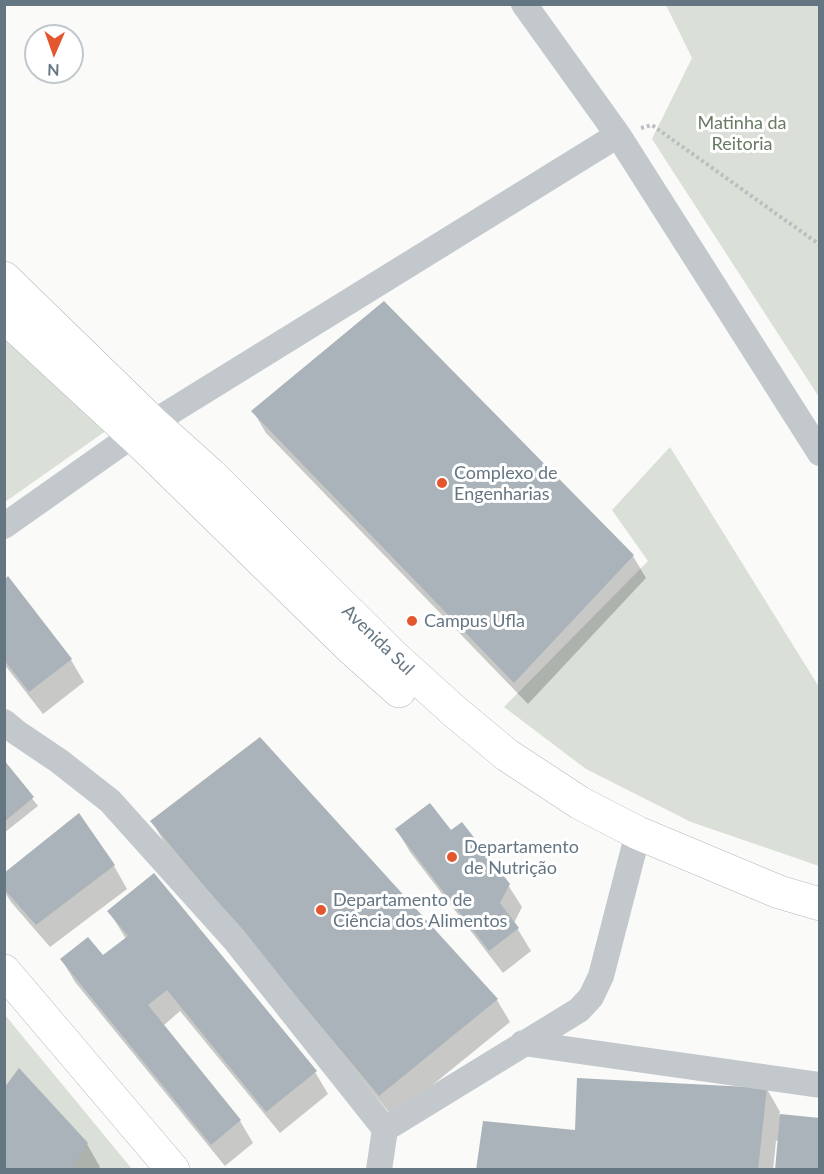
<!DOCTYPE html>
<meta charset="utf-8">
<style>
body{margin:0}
#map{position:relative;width:824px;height:1174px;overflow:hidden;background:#fafaf8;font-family:Lato,sans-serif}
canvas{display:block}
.frame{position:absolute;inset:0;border:6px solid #657683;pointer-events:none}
.north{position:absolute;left:24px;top:24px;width:60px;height:60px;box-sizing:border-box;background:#fff;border:2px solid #c1c8cd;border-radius:50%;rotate:182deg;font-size:16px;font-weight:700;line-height:24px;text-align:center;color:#657683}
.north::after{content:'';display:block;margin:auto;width:21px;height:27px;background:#e4572e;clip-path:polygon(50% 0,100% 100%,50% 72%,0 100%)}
</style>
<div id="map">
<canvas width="824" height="1174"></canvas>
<div class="frame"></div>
<div class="north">N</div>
</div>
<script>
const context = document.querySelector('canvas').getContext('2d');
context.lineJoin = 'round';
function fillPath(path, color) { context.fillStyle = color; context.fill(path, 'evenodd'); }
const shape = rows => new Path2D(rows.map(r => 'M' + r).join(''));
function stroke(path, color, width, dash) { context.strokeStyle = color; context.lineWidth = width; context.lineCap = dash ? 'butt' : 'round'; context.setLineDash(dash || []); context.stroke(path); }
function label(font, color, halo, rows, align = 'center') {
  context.font = font + ' Lato,sans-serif'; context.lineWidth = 6; context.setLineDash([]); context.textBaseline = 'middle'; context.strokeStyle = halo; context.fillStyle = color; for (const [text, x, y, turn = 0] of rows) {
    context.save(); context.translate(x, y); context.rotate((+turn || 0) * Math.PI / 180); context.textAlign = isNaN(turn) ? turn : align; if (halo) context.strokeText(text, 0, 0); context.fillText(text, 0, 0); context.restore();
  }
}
const green = shape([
 [666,5,819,5,819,397,652,139,692,58],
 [4,325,110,428,5,502,4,502],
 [670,447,819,687,819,866,691,822,586,769,504,707,648,561,612,510],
 [5,1015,132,1169,5,1169]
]);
const shadow = shape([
 [253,411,633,556,646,578,528,704,266,433],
 [8,578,71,660,84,682,43,714,4,664,4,581],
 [4,763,38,806,4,833],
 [78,815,114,866,127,889,50,947,11,902,4,891,4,875],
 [152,821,497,1000,510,1022,393,1117,165,844],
 [397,830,451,832,508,885,522,907,514,923,531,951,503,973,410,852],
 [109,911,315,1072,328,1094,280,1133,180,1011,163,1026,240,1121,253,1143,225,1166,75,982,62,960,103,957,126,939],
 [767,1089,780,1112,779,1115,820,1119,776,1141,773,1170,477,1170,576,1132],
 [87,1144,100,1167,98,1170,4,1170]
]);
const building = shape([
 [384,301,634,555,514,683,251,411],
 [8,576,72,659,29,692,5,661,5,579],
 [260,737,498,999,379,1096,150,821],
 [4,760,34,797,4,822],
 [430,803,451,830,462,822,510,884,500,903,519,928,489,951,395,829],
 [79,813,115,865,36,925,4,889,4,873],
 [154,873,317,1071,266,1112,167,990,148,1005,241,1120,211,1145,60,959,88,937,103,955,128,936,107,911],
 [19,1068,88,1143,72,1170,4,1170,4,1088],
 [577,1078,767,1088,758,1170,476,1170,483,1121,575,1130],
 [780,1114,820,1118,820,1170,775,1170]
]);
const path = shape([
 [641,128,652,125,820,245]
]);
const street = shape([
 [524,4,618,135,820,453],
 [4,526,133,435,618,135],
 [4,722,16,732,59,761,110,801,234,939,385,1129],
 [523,1043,820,1085],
 [379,1170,385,1129,579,1010,591,997,601,976,638,833]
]);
const secondary = shape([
 [4,278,153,423,210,474,391,654,454,711,507,755,580,803,638,833,779,892,820,904],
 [4,316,133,435,351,648,399,691],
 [4,971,173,1170]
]);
const markers = [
 [442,483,6,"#e4572e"],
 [412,621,6,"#e4572e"],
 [452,857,6,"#e4572e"],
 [321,910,6,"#e4572e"]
];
const parkNames = [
 ["Matinha da",742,123],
 ["Reitoria",742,144]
];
const poiNames = [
 ["Complexo de",454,473],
 ["Engenharias",454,494],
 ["Campus Ufla",424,621],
 ["Departamento",464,847],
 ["de Nutrição",464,868],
 ["Departamento de",333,900],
 ["Ciência dos Alimentos",333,921]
];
const streetNames = [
 ["Avenida Sul",378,640,44]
];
fillPath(green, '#dadfd7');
fillPath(shadow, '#0003');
fillPath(building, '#aab3b9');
stroke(secondary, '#b3babf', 34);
stroke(path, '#bbbfc2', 4, [3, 3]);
stroke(street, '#c3c8cc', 26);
stroke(secondary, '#fff', 33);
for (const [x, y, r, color] of markers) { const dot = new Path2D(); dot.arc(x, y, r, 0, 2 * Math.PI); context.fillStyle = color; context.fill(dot); stroke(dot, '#fff', 2); }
label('18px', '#687a64', '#fff', parkNames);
label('18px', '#657683', '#fff', poiNames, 'left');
label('18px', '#657683', '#fff', streetNames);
</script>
